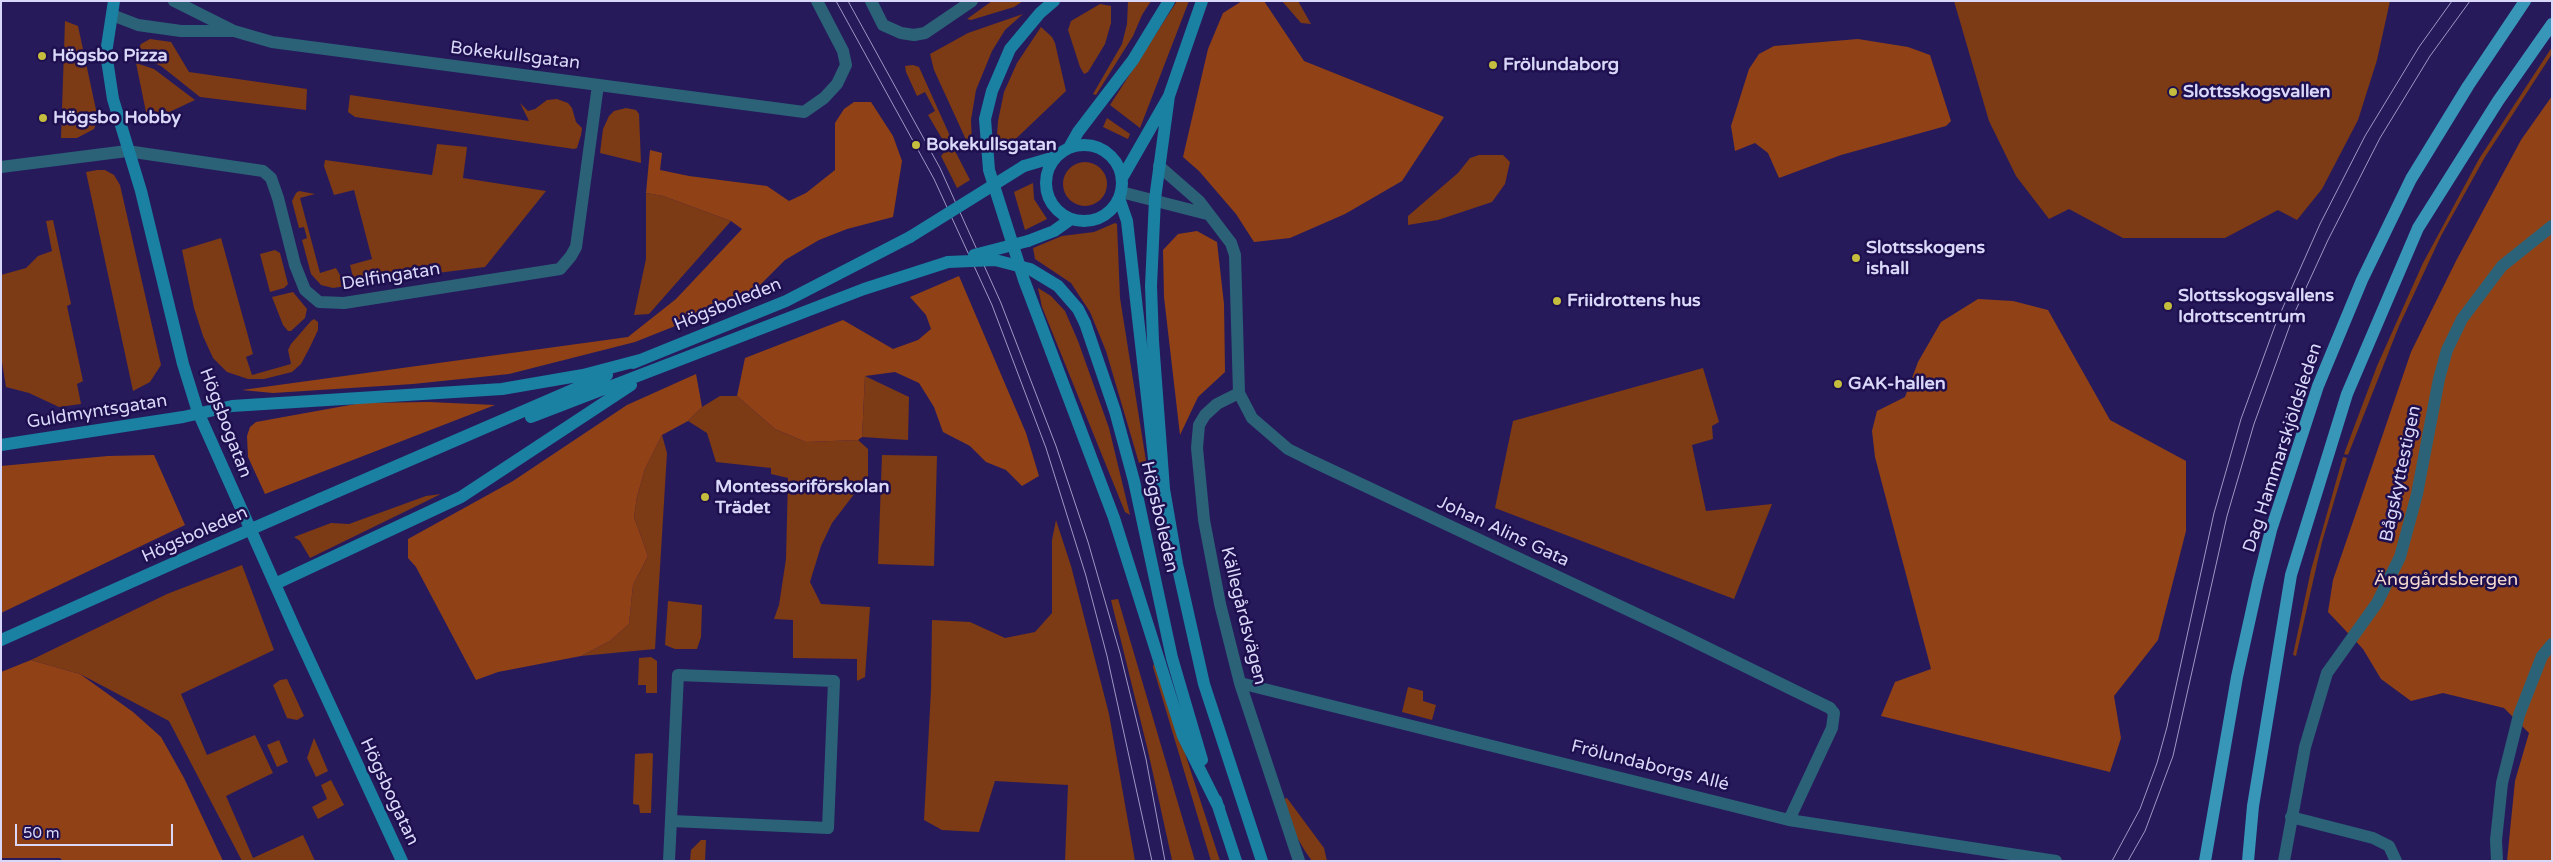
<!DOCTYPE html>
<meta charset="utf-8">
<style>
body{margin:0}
#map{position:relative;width:2553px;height:862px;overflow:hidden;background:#271a5b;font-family:"Varela Round",sans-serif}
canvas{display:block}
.frame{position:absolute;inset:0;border:2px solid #d9d8f8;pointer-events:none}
.scale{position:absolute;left:15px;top:824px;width:158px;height:22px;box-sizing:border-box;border:2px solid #d9d8f8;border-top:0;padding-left:6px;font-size:15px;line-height:18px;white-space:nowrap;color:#d9d8f8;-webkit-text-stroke:4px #1e0f4f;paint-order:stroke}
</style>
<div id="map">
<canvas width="2553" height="862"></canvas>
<div class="frame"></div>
<div class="scale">50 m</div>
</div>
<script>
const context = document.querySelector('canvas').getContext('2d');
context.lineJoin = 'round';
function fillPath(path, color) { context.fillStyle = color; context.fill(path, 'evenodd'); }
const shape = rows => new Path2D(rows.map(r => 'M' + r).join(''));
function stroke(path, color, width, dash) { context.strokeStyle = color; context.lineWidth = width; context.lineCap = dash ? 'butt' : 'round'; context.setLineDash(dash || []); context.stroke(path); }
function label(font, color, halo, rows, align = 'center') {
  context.font = font + ' "Varela Round",sans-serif'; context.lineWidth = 5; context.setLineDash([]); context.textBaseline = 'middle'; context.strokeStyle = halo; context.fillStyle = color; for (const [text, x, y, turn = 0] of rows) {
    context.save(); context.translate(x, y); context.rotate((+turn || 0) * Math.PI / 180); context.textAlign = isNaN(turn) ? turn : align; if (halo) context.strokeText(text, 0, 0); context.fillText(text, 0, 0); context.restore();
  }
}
const green = shape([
 [992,1,1023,1,1014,7,971,20,967,19],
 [1128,1,1151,1,1142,15,1133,36,1096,95,1093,94,1122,44,1127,24],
 [1177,1,1189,1,1140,128,1110,105],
 [1282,1,1298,1,1311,24,1301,23],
 [1954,1,2390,1,2377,60,2358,120,2322,189,2297,220,2278,210,2225,238,2123,238,2069,209,2049,219,2016,176,1989,121],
 [1100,4,1111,6,1111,23,1105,44,1088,72,1084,74,1080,67,1068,30,1071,21],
 [1023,14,1005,30,992,51,976,90,971,120,972,143,966,140,962,131,934,70,930,54,968,33],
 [65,21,78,26,98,119,94,129,77,138,61,138],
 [1041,27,1052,37,1055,43,1066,91,1003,151,999,146,997,135,998,121,1004,92,1017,63],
 [150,39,171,42,189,72,307,89,306,110,200,97,161,66,136,55,141,44],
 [2552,47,2552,54,2485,157,2441,236,2399,326,2348,455,2344,454,2377,366,2423,263,2479,159],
 [136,63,154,69,195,100,148,122],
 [913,65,919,67,950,136,948,139,944,141,941,137,928,115,935,111,925,92,917,96,906,72,905,66],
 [350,95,529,121,520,103,528,111,535,109,547,100,557,99,568,103,572,108,576,122,582,128,581,135,577,148,574,149,355,117,348,112],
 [626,108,636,110,639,114,641,163,600,153,603,129,609,116,614,111],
 [1107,118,1130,134,1128,139,1103,127],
 [437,144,467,147,463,178,546,191,485,267,366,282,354,281,350,265,372,259,354,190,334,195,324,166,325,160,432,175],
 [947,149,955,151,970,180,957,188,941,156],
 [1479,155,1503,155,1510,162,1505,184,1492,202,1438,220,1408,225,1408,216,1458,173,1470,158],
 '1063 184a22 22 0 1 1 44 0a22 22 0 1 1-44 0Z',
 [97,170,105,170,114,175,120,185,161,365,150,382,133,391,86,172],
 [1033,183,1034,199,1047,219,1025,230,1014,192],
 [299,191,315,194,300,198,320,273,336,268,346,286,333,288,321,285,311,274,302,240,307,238,304,227,299,228,292,201,296,193],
 [646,193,663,196,731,221,649,314,634,315,646,259],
 [53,220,71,304,67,306,83,381,77,384,81,404,59,407,29,393,6,387,1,356,1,275,26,268,38,256,52,251,46,221],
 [1115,223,1117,224,1120,298,1146,461,1139,463,1106,351,1090,312,1071,283,1035,259,1033,248,1062,236,1094,232],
 [221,238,253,354,246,357,252,375,291,364,288,350,291,344,311,321,314,319,318,322,318,330,310,347,301,364,292,372,264,379,248,379,227,372,213,358,203,336,194,308,182,250],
 [275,250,280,253,288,284,284,288,270,292,260,254],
 [1038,288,1051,296,1065,311,1078,341,1109,428,1130,515,1125,512,1042,307],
 [293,292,307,309,305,318,291,331,288,331,283,325,272,297],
 [1703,368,1719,422,1712,426,1713,439,1692,445,1706,511,1772,504,1734,599,1495,508,1513,421],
 [865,376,909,397,908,440,862,437],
 [720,396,737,396,775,429,806,442,858,440,868,449,868,476,832,523,821,546,810,582,821,604,870,607,865,677,857,681,857,659,793,658,793,620,774,619,779,605,786,559,788,478,771,474,771,468,716,462,707,433,688,421,702,407],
 [662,435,667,453,655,649,581,656,610,641,629,624,633,585,648,556,634,517,637,497,645,469],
 [882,455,937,456,934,566,878,564],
 [2343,457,2347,458,2322,542,2296,656,2293,655,2311,570],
 [441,494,310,558,300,541,294,537,331,523,349,524,426,496],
 [1056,520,1071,566,1109,714,1135,861,1065,861,1068,785,995,781,979,832,942,830,924,820,931,690,932,620,970,622,1005,638,1035,632,1052,613,1052,540],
 [242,565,274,650,181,694,207,755,255,735,273,773,226,796,253,858,303,835,315,861,242,861,169,721,80,674,31,660,167,594],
 [1118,599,1195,861,1172,860,1148,751,1111,600],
 [668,601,702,605,701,637,697,649,675,649,665,645],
 [651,657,657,661,657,693,646,693,646,685,638,685,639,658],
 [1154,663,1157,667,1220,861,1211,861,1153,667],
 [287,679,304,716,297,720,287,718,273,685,280,680],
 [1408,687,1423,691,1423,701,1436,705,1432,720,1402,712],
 [314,738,328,771,316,777,307,758],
 [279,740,288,762,277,767,267,745],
 [651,753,653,754,651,813,640,813,639,805,633,804,635,754],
 [331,780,344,805,318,819,312,807,327,799,321,785],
 [1287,798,1324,848,1327,861,1312,861,1305,851,1295,834,1284,799],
 [701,840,706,840,705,861,690,861,691,850]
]);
const forest = shape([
 [1242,1,1264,1,1304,61,1444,117,1402,181,1345,214,1290,238,1254,242,1236,214,1199,171,1183,157,1208,49,1223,13],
 [1858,39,1908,47,1930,55,1951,121,1946,126,1841,155,1779,178,1768,153,1755,143,1735,151,1731,126,1749,69,1759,54,1774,46],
 [2552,96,2552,861,2507,861,2515,781,2529,733,2504,708,2443,693,2411,701,2381,679,2363,649,2328,612,2333,580,2411,352,2456,261,2521,140],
 [854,102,871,102,893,136,902,161,893,217,847,229,819,240,785,260,759,286,749,292,737,294,713,311,635,342,509,374,413,384,273,393,242,390,628,337,676,299,742,229,731,221,663,196,646,193,650,150,662,153,660,170,689,176,767,186,789,201,806,193,835,170,835,123,844,109],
 [1197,231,1217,242,1224,304,1225,372,1198,397,1180,435,1164,297,1163,250,1178,234],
 [959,276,1026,433,1039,476,1022,486,1006,470,986,462,970,446,943,432,934,407,919,383,895,372,865,376,862,437,858,440,806,442,775,429,737,396,745,358,843,320,893,349,918,340,931,329,926,315,910,297],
 [1978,299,2013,301,2048,310,2110,420,2186,461,2186,531,2158,640,2114,696,2121,738,2110,772,1881,716,1895,682,1931,669,1875,457,1872,431,1877,411,1905,397,1918,362,1941,322],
 [696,374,702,407,688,421,662,435,645,469,637,497,634,517,648,556,633,585,629,624,610,641,581,656,498,672,476,680,416,567,408,558,408,539,513,481,627,405],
 [429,402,495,405,265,494,248,457,247,436,250,427,256,422,361,403],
 [154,455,185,525,1,613,1,466,108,456],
 [31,660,80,674,133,712,161,737,184,778,223,861,63,861,60,858,1,858,1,672]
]);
const street = shape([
 [174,1,234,31,272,42,804,112,824,98,837,84,846,65,843,51,817,1],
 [871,1,883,25,901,33,914,35,925,33,972,1],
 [112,15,138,25,181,31,232,31],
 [1159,166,1199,201,1231,243,1235,255,1239,393,1252,418,1288,449,1312,461,1677,633,1830,708,1834,713,1832,728,1789,820],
 [1,167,127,151,263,171,271,178,278,198,295,265,305,290,319,302,344,303,560,269,571,256,576,247,598,85],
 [1121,192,1207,214],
 [1239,393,1217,404,1205,415,1199,425,1197,448,1204,520,1220,604,1240,683,1299,861],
 [1240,683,1789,820,2056,861],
 [2291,817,2373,838,2389,846,2396,861],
 [669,861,678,675,834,681,828,828,672,821],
 [2284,861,2305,747,2327,673,2377,603,2400,557,2417,494,2439,379,2447,350,2462,319,2502,266,2552,226],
 [2497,861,2496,840,2502,783,2519,715,2542,656,2552,644]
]);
const secondary = shape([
 [114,1,106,53,113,99,141,191,183,364,198,412,295,629,402,861],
 [1054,1,1040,13,1010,49,992,91,985,119,989,170,1024,280,1114,518,1183,736,1219,808],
 [1169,96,1155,199,1151,286,1153,341,1164,489,1177,564,1204,684,1262,861],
 '1046 183a38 38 0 1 1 76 0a38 38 0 1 1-76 0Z',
 [1069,148,1078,132,1133,60,1169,1],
 [1024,166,1055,157],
 [1122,178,1169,96,1202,1],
 [1119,198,1127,221,1157,485],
 [1028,241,1054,231,1071,219],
 [1085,323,1115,411,1134,481,1172,658,1202,760],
 [633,363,786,301,910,237],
 [531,417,864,289,948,262],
 [1,445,183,417,232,406,502,389,583,375,640,360],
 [320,499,607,375],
 [275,584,461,497,631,385],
 [1,640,185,558],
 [1216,800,1236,861]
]);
const primary = shape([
 [2205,861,2237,677,2258,582,2271,530,2318,386,2362,280,2411,179,2468,86,2525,1],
 [2248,861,2253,806,2291,575,2347,394,2418,228,2498,101,2552,24]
]);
const tram = shape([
 [836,1,934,179,992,305,1046,448,1086,576,1107,656,1152,861],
 [848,1,940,168,1001,303,1056,446,1088,542,1120,653,1146,759,1165,861],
 [2112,861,2140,809,2157,763,2167,727,2214,513,2241,419,2276,323,2320,224,2365,136,2419,47,2452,1],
 [2128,861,2145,831,2173,756,2227,516,2254,424,2294,314,2328,240,2380,138,2430,56,2470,1]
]);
const secondaryBridge = shape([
 [910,237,1024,166],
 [974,255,1028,241],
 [948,262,995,260,1030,269,1058,286,1078,309,1085,323],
 [185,558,320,499]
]);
const markers = [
 [42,56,5,"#c4bd3e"],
 [1493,65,5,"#c4bd3e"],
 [2173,92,5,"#c4bd3e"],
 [43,118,5,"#c4bd3e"],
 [916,145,5,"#c4bd3e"],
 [1856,258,5,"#c4bd3e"],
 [1557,301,5,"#c4bd3e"],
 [2168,306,5,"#c4bd3e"],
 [1838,384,5,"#c4bd3e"],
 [705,497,5,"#c4bd3e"]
];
const poiNames = [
 ["Högsbo Pizza",52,56],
 ["Frölundaborg",1503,65],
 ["Slottsskogsvallen",2183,92],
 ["Högsbo Hobby",53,118],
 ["Bokekullsgatan",926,145],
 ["Slottsskogens",1866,248],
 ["ishall",1866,269],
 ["Slottsskogsvallens",2178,296],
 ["Idrottscentrum",2178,317],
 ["Friidrottens hus",1567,301],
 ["GAK-hallen",1848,384],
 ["Montessoriförskolan",715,487],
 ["Trädet",715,508]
];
const streetNames = [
 ["Bokekullsgatan",515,56,7],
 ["Delfingatan",391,277,-9],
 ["Högsboleden",728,305,-22],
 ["Guldmyntsgatan",97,412,-9],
 ["Högsbogatan",225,423,69],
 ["Dag Hammarskjöldsleden",2283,448,-72],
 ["Bågskyttestigen",2401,474,-78],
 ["Högsboleden",1159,517,77],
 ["Johan Alins Gata",1503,532,25],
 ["Högsboleden",195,535,-24],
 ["Källegårdsvägen",1243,616,76],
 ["Frölundaborgs Allé",1650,766,14],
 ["Högsbogatan",389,792,65]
];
const parkNames = [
 ["Änggårdsbergen",2446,580]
];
fillPath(green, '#7c3a15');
fillPath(forest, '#904216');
stroke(street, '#2b6277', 12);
stroke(secondary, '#1a81a2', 12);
stroke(primary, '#3897b9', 12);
stroke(tram, '#9d98c3', 1);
stroke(secondaryBridge, '#1a81a2', 12);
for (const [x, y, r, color] of markers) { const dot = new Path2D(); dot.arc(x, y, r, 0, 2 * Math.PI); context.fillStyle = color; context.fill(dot); stroke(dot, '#1e0f4f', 2); }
label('bold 18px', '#d9d8f8', '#1e0f4f', poiNames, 'left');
label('18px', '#d9d8f8', '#1e0f4f', streetNames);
label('18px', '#f5d9cc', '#1e0f4f', parkNames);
</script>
